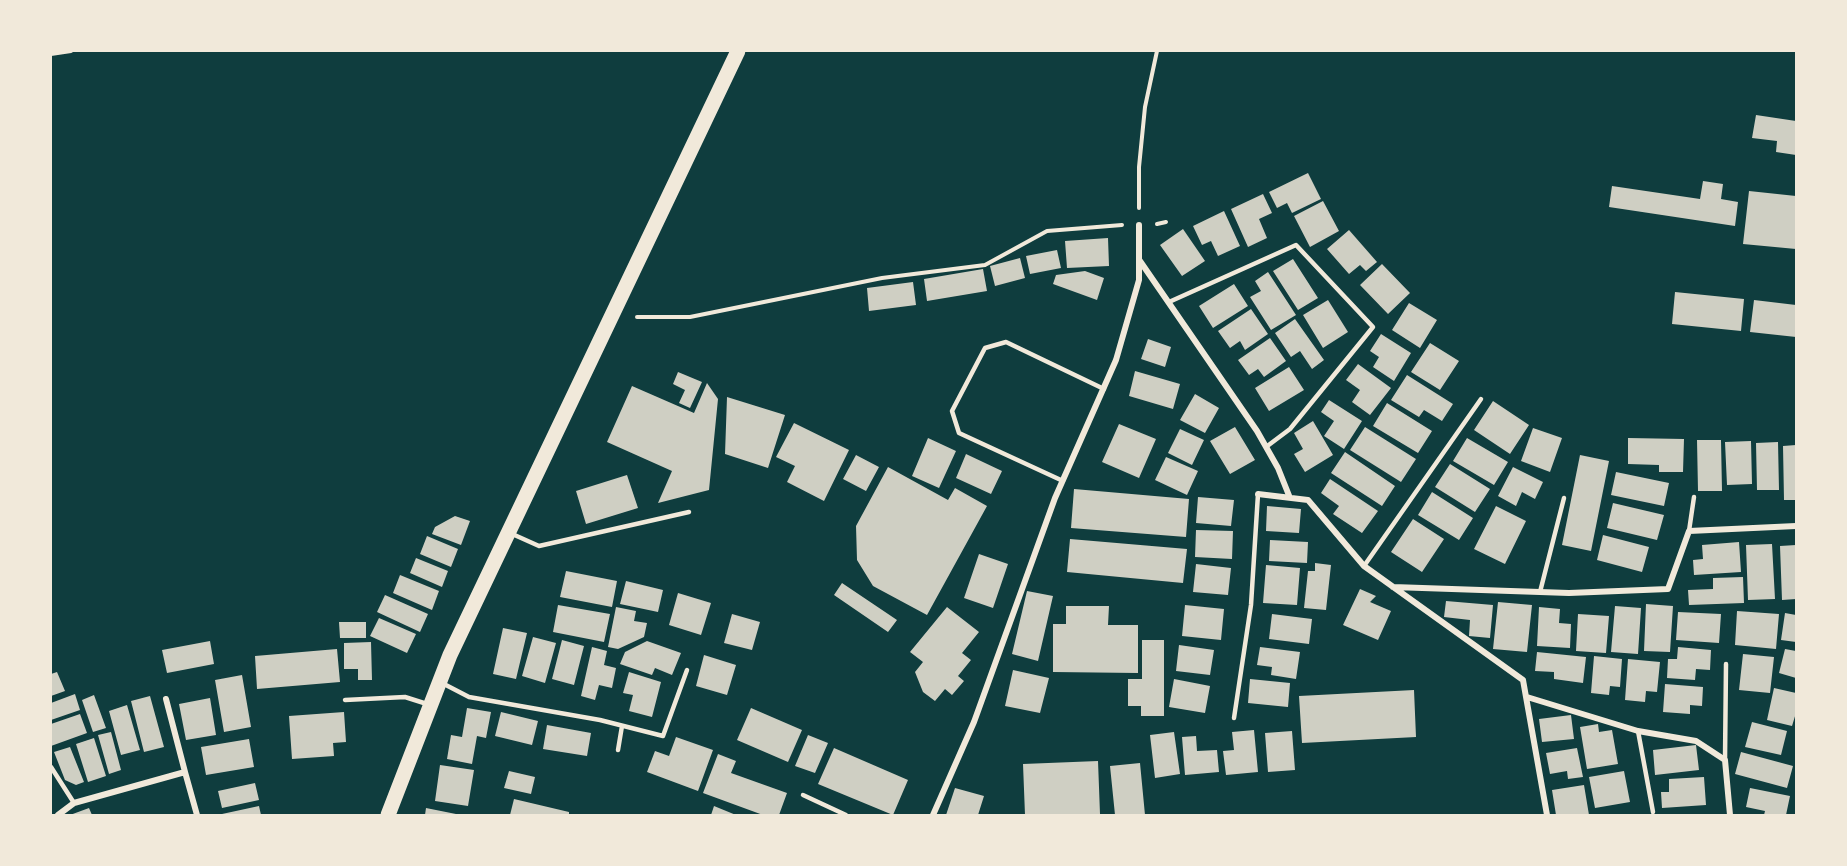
<!DOCTYPE html>
<style>
body{margin:0}
#map{position:relative;width:1847px;height:866px;overflow:hidden;background:#0f3d3e;font-family:Spectral,serif}
canvas{display:block}
.frame{position:absolute;inset:0;border:52px solid #f1e9da;pointer-events:none}
</style>
<div id="map">
<canvas width="1847" height="866"></canvas>
<div class="frame"></div>
</div>
<script>
const context = document.querySelector('canvas').getContext('2d');
context.lineJoin = 'round';
function fillPath(path, color) { context.fillStyle = color; context.fill(path, 'evenodd'); }
const shape = rows => new Path2D(rows.map(r => 'M' + r).join(''));
function stroke(path, color, width, dash) { context.strokeStyle = color; context.lineWidth = width; context.lineCap = dash ? 'butt' : 'round'; context.setLineDash(dash || []); context.stroke(path); }
const building = shape([
 [1756,115,1796,121,1796,155,1776,152,1777,141,1752,138],
 [1308,173,1321,199,1292,213,1287,203,1277,208,1269,192],
 [1703,181,1723,184,1721,199,1738,202,1735,226,1609,207,1612,186,1700,199],
 [1749,191,1796,196,1796,249,1743,244],
 [1263,194,1272,213,1259,219,1267,238,1248,247,1231,209],
 [1323,201,1339,231,1310,247,1294,216],
 [1224,211,1240,246,1218,256,1211,241,1202,245,1193,226],
 [1183,229,1205,261,1182,276,1160,245],
 [1349,230,1377,262,1366,271,1360,265,1349,274,1327,249],
 [1108,238,1109,266,1067,268,1065,241],
 [1057,250,1061,268,1030,274,1026,256],
 [1020,258,1025,278,995,286,990,266],
 [1293,259,1318,298,1298,310,1273,271],
 [1382,264,1410,293,1388,314,1360,285],
 [983,269,987,291,927,301,924,279],
 [1085,271,1104,278,1097,300,1053,284,1056,275],
 [1268,272,1296,315,1271,330,1250,297,1261,291,1255,281],
 [913,282,916,305,869,311,867,288],
 [1234,284,1248,306,1213,328,1199,306],
 [1675,292,1744,299,1741,331,1672,324],
 [1328,300,1348,332,1323,348,1303,315],
 [1754,300,1796,305,1796,337,1750,332],
 [1409,303,1437,320,1420,348,1392,330],
 [1251,309,1268,334,1245,350,1240,341,1230,348,1218,331],
 [1295,319,1324,360,1312,369,1300,351,1291,357,1275,333],
 [1381,334,1411,353,1394,381,1373,367,1379,357,1370,351],
 [1270,338,1286,361,1264,377,1258,369,1249,375,1238,360],
 [1148,339,1171,347,1165,367,1141,359],
 [1430,343,1459,361,1440,390,1411,372],
 [1358,364,1391,388,1370,415,1352,402,1360,390,1346,380],
 [1289,367,1304,390,1269,411,1255,388],
 [1135,371,1180,384,1173,409,1129,396],
 [678,372,702,382,690,408,679,403,685,390,673,384],
 [1407,375,1453,404,1442,421,1424,410,1419,417,1391,400],
 [707,383,718,399,709,490,658,503,672,471,607,442,632,386,694,413],
 [1195,394,1219,408,1205,433,1180,420],
 [727,397,785,415,768,468,725,454],
 [1329,400,1362,421,1344,449,1324,436,1334,421,1321,412],
 [1493,401,1529,425,1510,454,1474,430],
 [1387,403,1432,431,1418,453,1373,426],
 [1313,421,1333,455,1305,472,1294,454,1303,449,1294,433],
 [794,423,849,450,824,501,787,482,795,466,776,457],
 [1119,424,1156,439,1139,478,1102,462],
 [1235,427,1255,460,1230,474,1210,441],
 [1365,427,1416,459,1401,482,1350,450],
 [1533,428,1562,438,1550,472,1521,461],
 [1180,429,1204,440,1192,465,1168,453],
 [928,438,956,451,939,488,912,476],
 [1467,438,1508,462,1494,485,1453,461],
 [1628,438,1684,439,1683,472,1659,472,1659,465,1628,464],
 [1697,440,1721,440,1722,491,1698,491],
 [1751,441,1752,484,1727,485,1725,442],
 [1778,442,1779,490,1757,490,1756,443],
 [1796,445,1796,500,1784,500,1783,446],
 [1345,452,1395,486,1382,506,1331,473],
 [966,454,1002,471,991,494,956,478],
 [856,455,879,467,866,491,843,479],
 [1580,455,1609,461,1591,551,1562,545],
 [1166,457,1198,471,1187,495,1155,480],
 [1450,464,1490,489,1475,512,1435,487],
 [888,467,948,500,955,488,987,506,927,615,873,586,857,560,856,526],
 [1513,467,1543,482,1535,499,1522,492,1516,506,1498,496],
 [1616,472,1669,483,1664,506,1611,495],
 [627,475,638,508,586,524,576,491],
 [1330,479,1378,511,1362,533,1333,514,1339,506,1321,493],
 [1074,489,1189,499,1186,537,1071,528],
 [1432,492,1473,518,1459,540,1418,515],
 [1198,497,1234,500,1231,526,1196,523],
 [1613,503,1664,515,1657,540,1607,528],
 [1267,506,1301,509,1299,533,1266,531],
 [1496,506,1526,521,1505,564,1474,549],
 [455,516,470,521,461,545,432,534,435,527],
 [1413,519,1444,539,1422,572,1391,552],
 [1196,530,1233,531,1232,559,1195,557],
 [1603,535,1649,547,1642,572,1597,560],
 [427,536,458,549,451,567,420,554],
 [1070,539,1187,549,1183,583,1067,572],
 [1270,540,1308,542,1307,563,1269,561],
 [1739,542,1741,572,1694,575,1693,560,1703,559,1702,545],
 [1772,544,1775,599,1748,600,1746,545],
 [1796,545,1796,599,1782,600,1780,546],
 [979,554,1008,564,993,608,964,598],
 [416,558,448,571,442,587,410,573],
 [1315,563,1331,565,1326,610,1304,608,1308,571,1315,571],
 [1196,564,1231,568,1228,595,1193,592],
 [1266,565,1300,568,1297,605,1263,603],
 [566,571,617,581,612,607,560,597],
 [400,575,439,591,432,610,393,593],
 [1743,577,1744,603,1689,605,1688,590,1713,589,1713,578],
 [626,581,663,590,658,612,620,604],
 [842,583,897,620,888,632,834,595],
 [1360,589,1376,596,1370,602,1391,611,1378,640,1343,625],
 [1027,591,1053,596,1038,661,1012,654],
 [678,593,711,603,701,635,669,625],
 [385,595,428,614,420,632,377,612],
 [1446,601,1493,605,1490,638,1469,636,1470,620,1444,617],
 [1498,602,1532,605,1527,652,1493,649],
 [1646,604,1673,606,1670,652,1644,651],
 [558,605,610,614,604,642,553,632],
 [1185,605,1224,609,1221,640,1182,636],
 [1066,606,1109,606,1108,625,1138,625,1138,673,1053,672,1053,624,1066,624],
 [1615,606,1641,608,1638,654,1611,652],
 [616,607,636,611,634,621,647,623,644,637,618,649,608,647],
 [947,607,979,632,962,653,971,660,958,676,964,681,952,695,945,689,935,701,923,692,915,672,923,662,910,652],
 [1539,607,1560,609,1559,623,1571,624,1570,648,1537,646],
 [1737,611,1779,614,1776,649,1735,645],
 [1678,612,1721,614,1719,643,1676,640],
 [1785,613,1796,615,1796,642,1781,640],
 [732,614,760,622,752,650,724,643],
 [1272,614,1312,619,1309,644,1269,639],
 [1578,614,1609,616,1606,653,1576,651],
 [379,618,416,634,407,653,370,636],
 [339,622,366,622,366,638,340,638],
 [503,628,527,633,516,679,493,674],
 [533,637,556,643,545,683,522,676],
 [562,640,584,646,574,685,552,679],
 [1142,640,1164,640,1164,716,1141,716,1141,706,1128,706,1128,679,1142,679],
 [210,641,214,664,167,673,162,650],
 [647,641,681,653,672,675,655,668,652,675,620,664,625,652],
 [371,642,372,680,358,680,358,669,344,669,344,643],
 [1179,645,1214,650,1210,675,1176,671],
 [592,647,607,651,604,665,616,668,612,688,599,685,595,700,581,696],
 [1260,647,1300,652,1296,679,1271,675,1272,667,1257,665],
 [1678,647,1711,650,1710,670,1696,669,1695,680,1667,678,1668,659,1677,659],
 [337,649,340,682,257,689,255,656],
 [1785,649,1796,651,1796,678,1779,673],
 [1537,652,1586,657,1583,683,1554,679,1554,672,1535,671],
 [1743,654,1774,657,1770,693,1739,690],
 [704,655,736,665,727,695,696,686],
 [1594,656,1622,659,1620,687,1610,686,1609,695,1591,693],
 [1628,659,1660,662,1657,692,1646,691,1645,702,1625,700],
 [1013,670,1049,678,1040,713,1005,706],
 [57,672,65,691,51,696,51,674],
 [629,672,661,682,652,717,629,711,633,695,623,693],
 [242,675,251,727,224,732,215,680],
 [1174,679,1210,686,1205,713,1169,707],
 [1250,679,1290,683,1288,707,1248,703],
 [1665,684,1703,687,1702,706,1690,705,1690,714,1663,712],
 [1774,688,1796,693,1796,713,1792,726,1767,720],
 [1414,690,1416,737,1302,743,1299,696],
 [75,694,80,710,51,720,51,703],
 [94,695,106,728,93,732,82,700],
 [150,696,164,747,144,752,131,701],
 [210,698,216,735,186,740,179,704],
 [127,705,140,750,121,755,109,711],
 [467,708,491,712,486,738,477,736,472,764,447,759,451,735,462,737],
 [751,708,802,730,788,762,737,740],
 [344,712,346,742,333,743,334,756,292,759,289,716],
 [501,712,538,721,532,745,495,736],
 [80,714,87,733,51,746,51,724],
 [1571,715,1574,739,1542,742,1539,719],
 [1752,722,1787,731,1781,755,1745,747],
 [1598,724,1599,732,1612,730,1618,764,1587,769,1580,727],
 [547,725,591,733,587,756,543,749],
 [1254,730,1258,772,1226,775,1223,751,1234,750,1232,732],
 [1292,731,1295,770,1268,772,1265,733],
 [111,732,121,770,109,774,98,735],
 [1174,732,1180,774,1155,778,1150,735],
 [808,735,828,743,815,773,795,766],
 [1196,736,1197,751,1217,750,1219,772,1185,775,1182,737],
 [676,737,713,750,698,791,647,772,655,751,669,756],
 [94,738,106,776,88,782,76,744],
 [249,739,254,767,206,775,201,747],
 [1696,745,1699,770,1655,775,1653,750],
 [70,747,84,782,76,785,65,780,54,752],
 [834,748,908,780,893,815,818,784],
 [1577,748,1583,777,1568,779,1567,771,1550,774,1546,753],
 [1741,752,1793,766,1787,788,1735,774],
 [718,754,736,761,731,773,787,793,779,815,763,815,703,793],
 [1098,761,1100,814,1025,815,1023,764],
 [1140,763,1145,815,1115,815,1110,766],
 [440,765,474,770,468,806,435,801],
 [509,771,535,777,531,794,504,788],
 [1624,771,1630,802,1595,808,1589,777],
 [1704,777,1706,805,1662,808,1661,792,1669,792,1669,779],
 [255,783,259,800,222,808,218,791],
 [1584,785,1589,815,1556,815,1552,790],
 [955,788,984,796,978,815,946,815],
 [1750,788,1790,796,1786,815,1764,815,1765,811,1746,807],
 [514,799,569,812,569,815,510,815],
 [259,806,261,815,222,815,222,814],
 [714,806,736,815,711,815],
 [89,808,92,815,70,815],
 [426,808,456,814,456,815,425,815]
]);
const path = shape([
 [51,54,71,51],
 [1139,208,1139,167,1145,107,1157,51],
 [1157,224,1166,222],
 [637,317,690,317,882,278,985,265,1047,231,1122,225]
]);
const service = shape([
 [1169,302,1296,245,1373,327,1290,429,1266,447],
 [1063,481,959,433,952,411,985,348,1006,342,1104,389],
 [1689,531,1694,497],
 [510,533,539,546,689,512],
 [1364,566,1481,399],
 [1540,592,1564,498],
 [442,683,469,697,600,720,663,736,687,670],
 [345,700,405,697,427,704],
 [1234,718,1251,605,1258,494],
 [1638,731,1653,812],
 [618,750,622,726],
 [1725,760,1726,664],
 [51,767,74,803],
 [803,795,846,815]
]);
const minor = shape([
 [1140,261,1257,431,1278,468,1290,498],
 [1258,494,1308,500,1364,566,1523,680,1547,815],
 [1393,587,1569,593,1668,589,1689,531,1796,526],
 [1527,697,1638,731,1696,741,1725,760,1730,815],
 [166,699,185,772],
 [58,815,74,803,185,772,197,815],
 [933,815,974,722,1055,498,1116,360,1139,280,1139,225]
]);
const primary = shape([
 [388,815,450,655,738,51]
]);
fillPath(building, '#cfcfc3');
stroke(path, '#f1e9da', 4);
stroke(service, '#f1e9da', 4.5);
stroke(minor, '#f1e9da', 6);
stroke(primary, '#f1e9da', 15);
</script>
